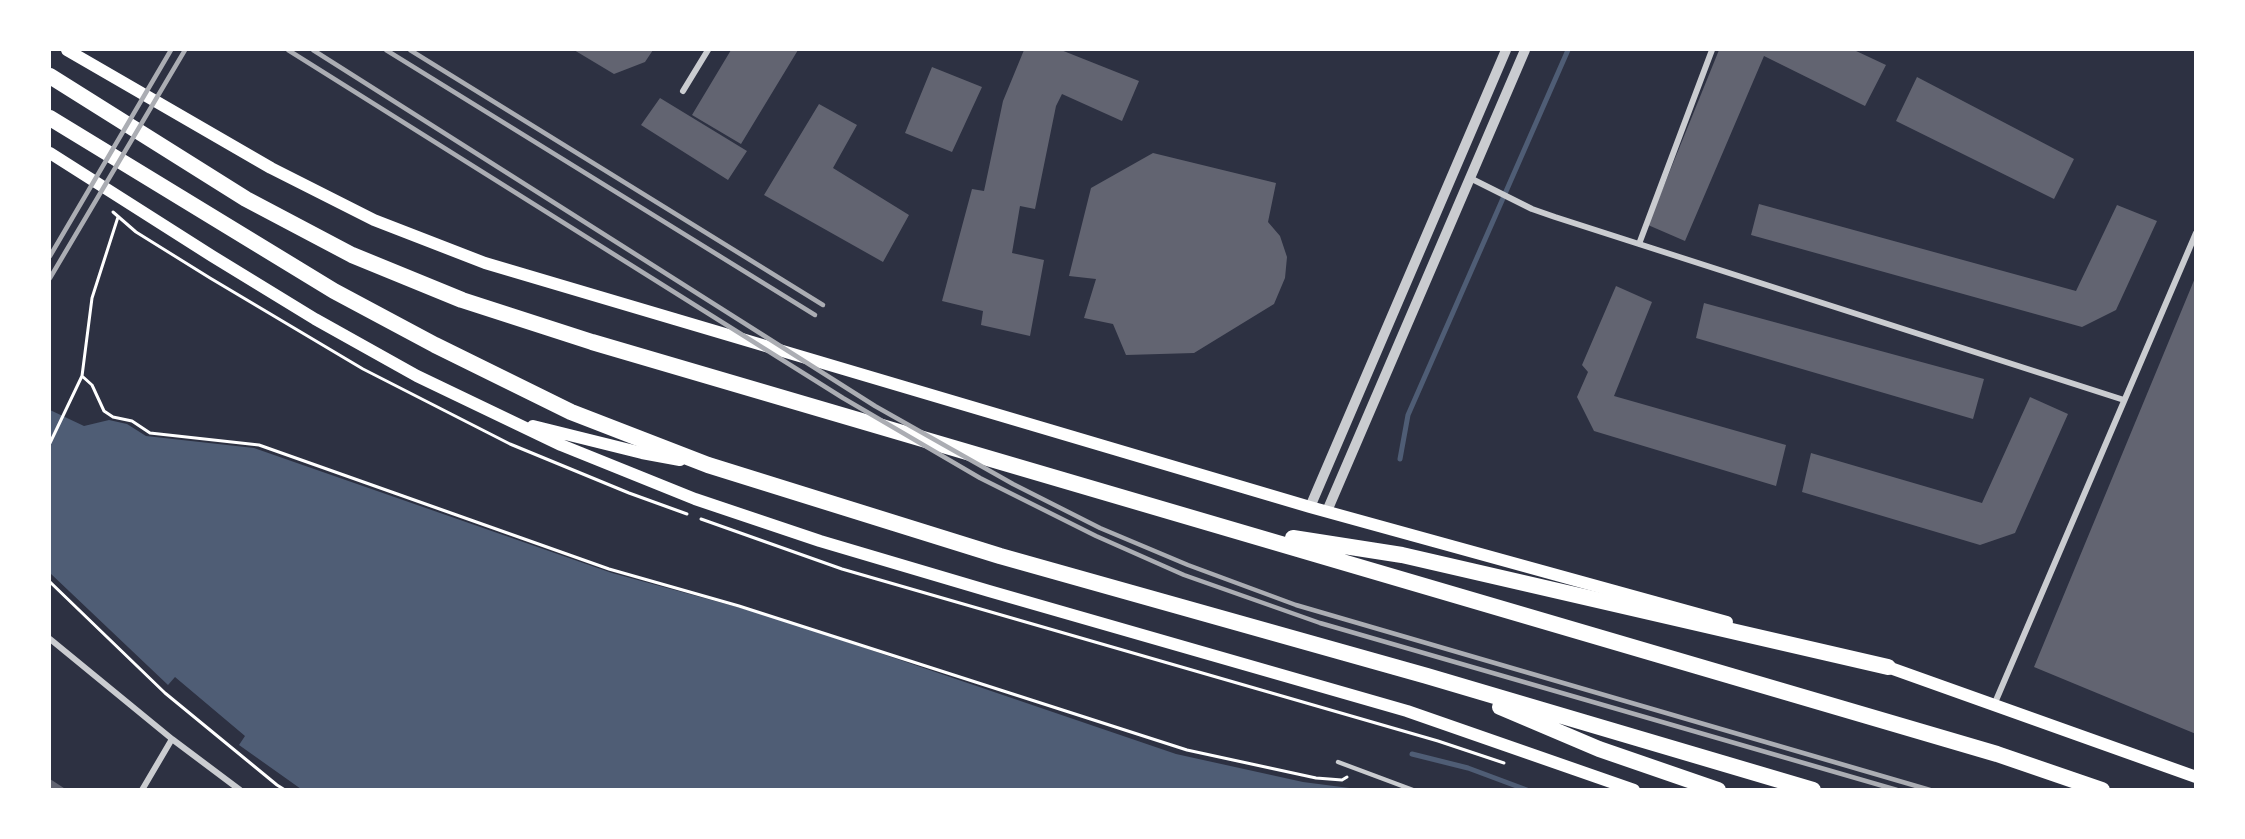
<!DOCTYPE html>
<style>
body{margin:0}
#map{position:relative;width:2245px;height:839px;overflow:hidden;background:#2d3142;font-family:"Varela Round",sans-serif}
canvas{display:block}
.frame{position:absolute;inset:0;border:51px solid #fff;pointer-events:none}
</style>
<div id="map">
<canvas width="2245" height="839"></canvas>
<div class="frame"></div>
</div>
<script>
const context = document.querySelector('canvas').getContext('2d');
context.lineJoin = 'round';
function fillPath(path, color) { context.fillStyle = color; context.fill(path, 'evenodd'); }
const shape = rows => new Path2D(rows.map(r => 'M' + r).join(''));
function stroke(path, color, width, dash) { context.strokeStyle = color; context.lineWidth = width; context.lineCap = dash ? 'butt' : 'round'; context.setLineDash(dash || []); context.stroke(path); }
const water = shape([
 [50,410,84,426,109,420,127,424,146,436,254,448,612,573,774,617,1176,754,1303,782,1357,789,301,789,239,745,245,736,175,677,168,685,50,573]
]);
const stream = shape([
 [1400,459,1408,415,1568,50],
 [1412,754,1468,768,1527,790]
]);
const building = shape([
 [574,50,653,50,645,62,614,74],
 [731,50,798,50,741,144,692,115],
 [1024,50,1061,50,1139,81,1122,121,1062,94,1056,106,1035,209,1020,206,1012,253,1044,260,1030,336,981,325,983,311,942,301,972,189,984,191,1003,101],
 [1719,50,1854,50,1886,65,1865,106,1764,56,1685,241,1648,225],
 [932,67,982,87,952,152,905,133],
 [1917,77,2074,159,2054,199,1896,121],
 [660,98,747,151,728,180,641,125],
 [819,104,857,125,833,168,909,215,883,262,764,195],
 [1153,153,1276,183,1268,222,1280,236,1287,257,1285,278,1274,304,1194,353,1126,355,1113,324,1084,318,1096,279,1069,276,1091,188],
 [1759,204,2076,291,2117,205,2157,221,2116,310,2082,327,1751,235],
 [2195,278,2196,278,2196,734,2034,667],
 [1616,286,1652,302,1614,396,1786,445,1776,486,1594,431,1577,397,1588,372,1582,365],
 [1704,303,1984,379,1973,419,1696,338],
 [2030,397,2068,414,2015,533,1980,545,1802,492,1811,453,1982,503],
 [50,779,67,790,50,790]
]);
const path = shape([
 [113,212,136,232,210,278,363,369,510,444,629,493,687,514],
 [82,376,92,385,104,411,113,417,132,421,150,433,259,445,609,569,739,606,1187,750,1316,778,1342,780,1347,777],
 [50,443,82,376,92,298,118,217],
 [701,519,842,569,1438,741,1504,763],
 [50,582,165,693,277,785,285,790]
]);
const service = shape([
 [1338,762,1413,790]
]);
const minor = shape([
 [683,91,708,50],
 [1470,178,1532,209,1555,217,2124,400],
 [1639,244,1712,50],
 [50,639,172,739,240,790],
 [1994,705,2196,233],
 [142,790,172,739]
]);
const tertiary = shape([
 [1310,507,1506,50],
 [1327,511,1525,50]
]);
const secondary = shape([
 [67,50,271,168,374,220,485,263,1310,507,1727,622],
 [50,153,212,256,315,319,417,376,561,445,695,499,820,541,989,591,1407,711,1634,790],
 [533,426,642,453,680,460],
 [1882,665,2196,777]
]);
const motorway = shape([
 [50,76,246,199,352,255,462,300,592,342,1997,754,2102,790],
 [50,118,334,291,435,345,571,412,708,465,1000,556,1427,676,1813,790],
 [1293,538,1402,555,1888,667],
 [1500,707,1599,749,1718,790]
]);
const rail = shape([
 [288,50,843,398,980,478,1096,536,1184,575,1320,623,1897,790],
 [313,50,875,406,1013,484,1100,528,1188,565,1296,605,1930,790],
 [386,50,815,315],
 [410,50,823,305],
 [50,256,171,50],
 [50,278,185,50]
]);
fillPath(water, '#4f5d75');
stroke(stream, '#4f5d75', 5);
fillPath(building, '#626471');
stroke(path, '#fff', 3);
stroke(service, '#caccd0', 4.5);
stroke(minor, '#caccd0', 6);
stroke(tertiary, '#caccd0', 10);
stroke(secondary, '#fff', 12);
stroke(motorway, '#fff', 16);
stroke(rail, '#abadb3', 4.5);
</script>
